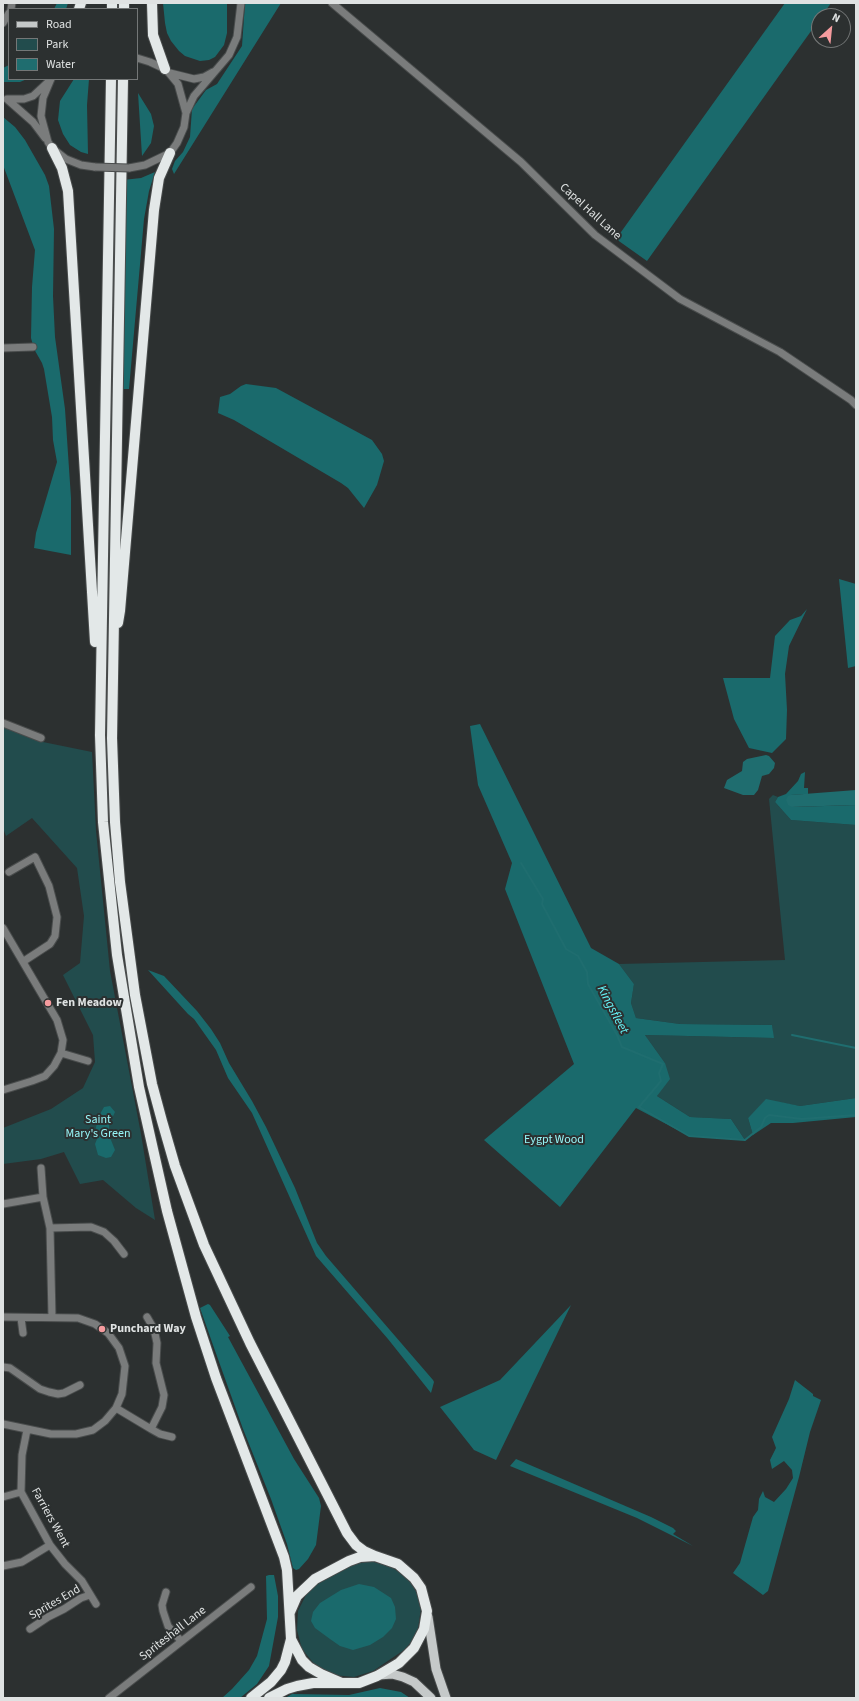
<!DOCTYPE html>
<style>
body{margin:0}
#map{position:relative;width:859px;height:1701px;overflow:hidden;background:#2c3030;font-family:"Source Sans 3",sans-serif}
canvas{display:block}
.frame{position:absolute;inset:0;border:4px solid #dfe2e2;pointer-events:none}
.legend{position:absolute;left:8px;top:8px;width:130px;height:72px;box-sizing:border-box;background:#2c3030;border:1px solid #747777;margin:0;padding:5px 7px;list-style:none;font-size:12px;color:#dfe2e2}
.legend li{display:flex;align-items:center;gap:8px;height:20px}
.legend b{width:20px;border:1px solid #747777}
.north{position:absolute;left:811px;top:8px;width:40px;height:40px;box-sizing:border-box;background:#2c3030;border:1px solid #747777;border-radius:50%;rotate:27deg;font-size:11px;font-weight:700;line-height:16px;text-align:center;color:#dfe2e2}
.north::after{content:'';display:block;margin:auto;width:14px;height:18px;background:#f59b9e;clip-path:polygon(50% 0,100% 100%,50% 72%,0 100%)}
</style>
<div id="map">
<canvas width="859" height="1701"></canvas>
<div class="frame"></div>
<ul class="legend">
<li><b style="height:5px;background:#c5c9c9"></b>Road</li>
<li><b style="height:11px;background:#224c4d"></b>Park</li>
<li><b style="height:11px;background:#1f6d6f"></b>Water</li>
</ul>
<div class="north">N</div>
</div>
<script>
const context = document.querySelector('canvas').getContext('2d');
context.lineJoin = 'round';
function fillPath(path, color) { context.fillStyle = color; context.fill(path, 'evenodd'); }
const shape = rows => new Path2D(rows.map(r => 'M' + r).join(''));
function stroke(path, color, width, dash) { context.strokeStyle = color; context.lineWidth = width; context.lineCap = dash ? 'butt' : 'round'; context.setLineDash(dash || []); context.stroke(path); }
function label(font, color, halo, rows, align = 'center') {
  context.font = font + ' "Source Sans 3",sans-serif'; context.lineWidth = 4; context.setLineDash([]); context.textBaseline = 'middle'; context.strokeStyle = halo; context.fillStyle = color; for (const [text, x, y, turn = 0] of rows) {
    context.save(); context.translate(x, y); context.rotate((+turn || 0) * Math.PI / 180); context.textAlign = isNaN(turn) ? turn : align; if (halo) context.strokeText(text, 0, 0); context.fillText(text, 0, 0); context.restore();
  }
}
const green = shape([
 [3,726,43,742,92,752,96,831,110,971,141,1134,155,1220,136,1208,103,1180,80,1184,64,1152,41,1159,3,1164,3,1128,51,1109,83,1088,95,1062,93,1035,63,975,80,963,84,916,77,868,32,818,6,836,3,828],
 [773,795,778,797,775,802,791,820,856,825,856,1098,800,1106,766,1100,748,1118,753,1135,745,1140,731,1119,690,1117,657,1096,665,1063,645,1035,773,1038,772,1025,680,1024,636,1018,631,1003,634,984,619,964,785,960,769,799],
 [370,1561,390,1566,407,1578,411,1583,418,1595,421,1608,418,1628,413,1640,404,1650,373,1671,354,1677,333,1675,315,1665,302,1649,297,1630,298,1611,307,1593,322,1579,356,1563]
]);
const forest = shape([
 [57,3,68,3,66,9,54,9],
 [163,3,227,3,227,33,224,45,215,57,209,60,200,61,185,56,179,51,171,41,167,33,165,23],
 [245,3,281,3,174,174,172,169,175,161,183,152,190,137,192,109,206,90,217,84,242,46],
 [785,3,831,3,822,16,819,16,819,20,796,52,647,261,616,239],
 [9,65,9,79,27,79,20,82,3,82,3,68],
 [74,79,89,79,87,105,88,154,81,152,70,145,63,134,58,120,60,101],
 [138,93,151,114,154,126,151,143,142,156],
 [3,117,15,127,25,140,45,175,49,186,54,229,53,296,55,337,65,409,71,498,71,555,34,548,36,533,57,462,53,440,52,417,44,369,42,363,34,349,31,338,32,287,35,250,3,165],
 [155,172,149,191,144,219,129,389,119,389,123,180,141,178],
 [246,384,276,388,372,440,382,454,384,461,377,485,364,508,348,488,341,483,234,420,218,413,220,397,230,394,241,386],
 [839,579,856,584,856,666,848,668],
 [807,609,789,646,785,674,787,710,786,739,772,753,749,748,734,719,723,678,770,678,775,636,790,620,801,616],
 [480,724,591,948,619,964,634,984,631,1003,636,1018,680,1024,772,1025,774,1038,645,1035,665,1063,670,1079,657,1096,690,1117,731,1119,745,1140,689,1136,636,1108,560,1207,484,1140,574,1064,505,889,512,863,478,785,470,726],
 [805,772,804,788,808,788,808,794,791,795,792,807,856,805,856,825,791,820,775,802,778,797,786,794,798,781,801,774],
 [148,970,164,976,197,1011,211,1029,220,1043,229,1063,252,1101,266,1127,295,1188,317,1243,326,1256,433,1380,434,1382,431,1393,388,1339,316,1256,252,1113,228,1078,216,1050,194,1019,188,1014],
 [856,1098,856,1117,793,1123,771,1123,753,1135,748,1118,766,1099,800,1106],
 [110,1106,115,1112,109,1125,109,1135,115,1150,111,1157,106,1158,98,1155,95,1144,97,1139,96,1127,99,1116,104,1107],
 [208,1304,210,1305,230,1336,228,1337,294,1459,319,1498,321,1506,316,1545,308,1559,299,1569,296,1570,293,1568,287,1544,271,1499,243,1429,213,1345,200,1308],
 [571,1305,496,1460,474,1450,440,1407,500,1380],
 [795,1380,813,1394,813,1396,821,1400,810,1432,799,1477,768,1591,763,1595,733,1573,740,1563,751,1524,753,1517,758,1510,759,1499,763,1491,765,1497,774,1502,786,1489,793,1478,792,1470,784,1461,772,1469,770,1460,776,1448,772,1437,789,1399],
 [516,1459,651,1517,673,1528,676,1531,673,1534,693,1546,637,1518,510,1466],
 [269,1575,274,1575,278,1596,278,1617,269,1666,257,1684,240,1698,222,1698,232,1689,249,1670,257,1656,267,1619,266,1576],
 [359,1584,374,1587,391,1598,395,1607,396,1619,392,1628,383,1637,370,1645,353,1650,340,1646,330,1639,315,1628,311,1621,313,1612,320,1603,341,1590],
 [380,1688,401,1692,410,1698,285,1698,292,1694,349,1695]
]);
const water = shape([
 [766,755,769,756,775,763,774,768,769,774,762,776,758,790,754,795,743,795,724,788,727,780,742,771,743,762,747,759],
 [856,790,856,805,792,807,788,805,786,800,788,796,791,795]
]);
const stream = shape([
 [521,863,543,899,542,904,566,949,578,956,587,972,588,984,617,1035,622,1047,663,1064,659,1073,661,1081,639,1107,689,1136,745,1140,761,1127,765,1118,769,1115,802,1119,856,1115],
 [792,1035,856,1048]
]);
const minor = shape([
 [332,3,521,162,595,235,680,299,780,352,851,400,856,405],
 [11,9,12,3],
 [3,23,9,13],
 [170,73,194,79,204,77,213,72],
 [51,79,43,98,41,116,48,142,52,148,66,159,81,165,95,167],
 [7,99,24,99,33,96,47,83],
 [8,100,33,122,45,138],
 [186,113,194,96,229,55,237,37,241,3],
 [129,168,145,165,170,153,177,143,184,127,186,113,178,84,169,73,165,69,150,62,137,58],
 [3,348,33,347],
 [3,723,41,738],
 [9,872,35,857,49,886,57,917,55,936,50,944,24,961],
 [3,928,57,1020,63,1040,61,1053,54,1066,45,1076,32,1081,3,1090],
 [61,1053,88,1061],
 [41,1168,43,1197,50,1228,52,1317],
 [3,1204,43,1197],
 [50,1228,91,1227,104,1232,114,1241,124,1254],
 [3,1317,78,1318,95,1324,108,1333,119,1348,125,1366,122,1394,116,1408,105,1421,93,1430,76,1434,51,1434,3,1424],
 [21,1318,23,1333],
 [3,1367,10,1368,40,1389,49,1392,58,1394,64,1393,80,1385],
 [116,1408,151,1429,162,1407,164,1395,156,1363,157,1343,154,1329,147,1317],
 [151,1429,160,1434,172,1437],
 [27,1430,22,1455,21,1492,50,1545,65,1564,82,1581,96,1604],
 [3,1497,21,1492],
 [3,1566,22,1562,50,1545],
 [166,1592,162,1605,163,1611,168,1626,181,1641],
 [30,1629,48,1617,64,1609,81,1598,90,1595],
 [109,1698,251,1587]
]);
const major = shape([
 [428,1617,436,1669,446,1698],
 [379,1675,392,1674,403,1677,414,1682,431,1698]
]);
const highway = shape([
 [152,3,153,35,165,69],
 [79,9,81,3],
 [112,9,112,3],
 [124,9,124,3],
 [111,79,100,735,103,822,117,955,139,1087,167,1211,196,1317,216,1378,284,1557,287,1570,291,1639,302,1660,309,1667,321,1674,342,1683],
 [123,79,112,738,115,822,120,882,135,995,152,1084,162,1121,175,1166,204,1245,250,1343,347,1533,356,1545,364,1551,375,1556],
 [52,148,62,168,68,191,95,642],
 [118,623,120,611,154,210,159,178,170,153],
 [251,1698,271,1682,281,1670,285,1662,291,1639],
 [269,1698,287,1689,297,1686,313,1683,359,1683,377,1676,399,1663,414,1648,424,1629,427,1611,421,1588,414,1578,398,1564,375,1556,360,1557,349,1561,315,1579,297,1596,290,1612]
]);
const minorBridge = shape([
 [95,167,129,168]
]);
const markers = [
 [48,1003,4,"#f59b9e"],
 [102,1329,4,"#f59b9e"]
];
const streetNames = [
 ["Capel Hall Lane",590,212,42],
 ["Farriers Went",50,1518,61],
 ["Sprites End",55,1603,-30],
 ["Spriteshall Lane",173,1634,-38]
];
const poiNames = [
 ["Fen Meadow",56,1003],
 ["Punchard Way",110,1329]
];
const parkNames = [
 ["Saint",98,1120],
 ["Mary's Green",98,1134],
 ["Eygpt Wood",554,1140]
];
const waterNames = [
 ["Kingsfleet",612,1010,62]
];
fillPath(green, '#224c4d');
fillPath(forest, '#1a6a6c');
fillPath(water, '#1f6d6f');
stroke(stream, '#1f6d6f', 2);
stroke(minor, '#494c4c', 9);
stroke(major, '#494c4c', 11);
stroke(highway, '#494c4c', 12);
stroke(minor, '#7a7c7c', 7);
stroke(major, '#c5c9c9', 9);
stroke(highway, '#e3e8e8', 10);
stroke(minorBridge, '#494c4c', 9, []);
stroke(minorBridge, '#7a7c7c', 7);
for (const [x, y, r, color] of markers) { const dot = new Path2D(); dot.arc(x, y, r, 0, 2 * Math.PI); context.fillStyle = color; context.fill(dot); stroke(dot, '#2c3030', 1.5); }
label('12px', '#dfe2e2', '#2c3030', streetNames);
label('bold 12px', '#dfe2e2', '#2c3030', poiNames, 'left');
label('12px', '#97f7f9', '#2c3030', parkNames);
label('italic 13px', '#65f3f7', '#2c3030', waterNames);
</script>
